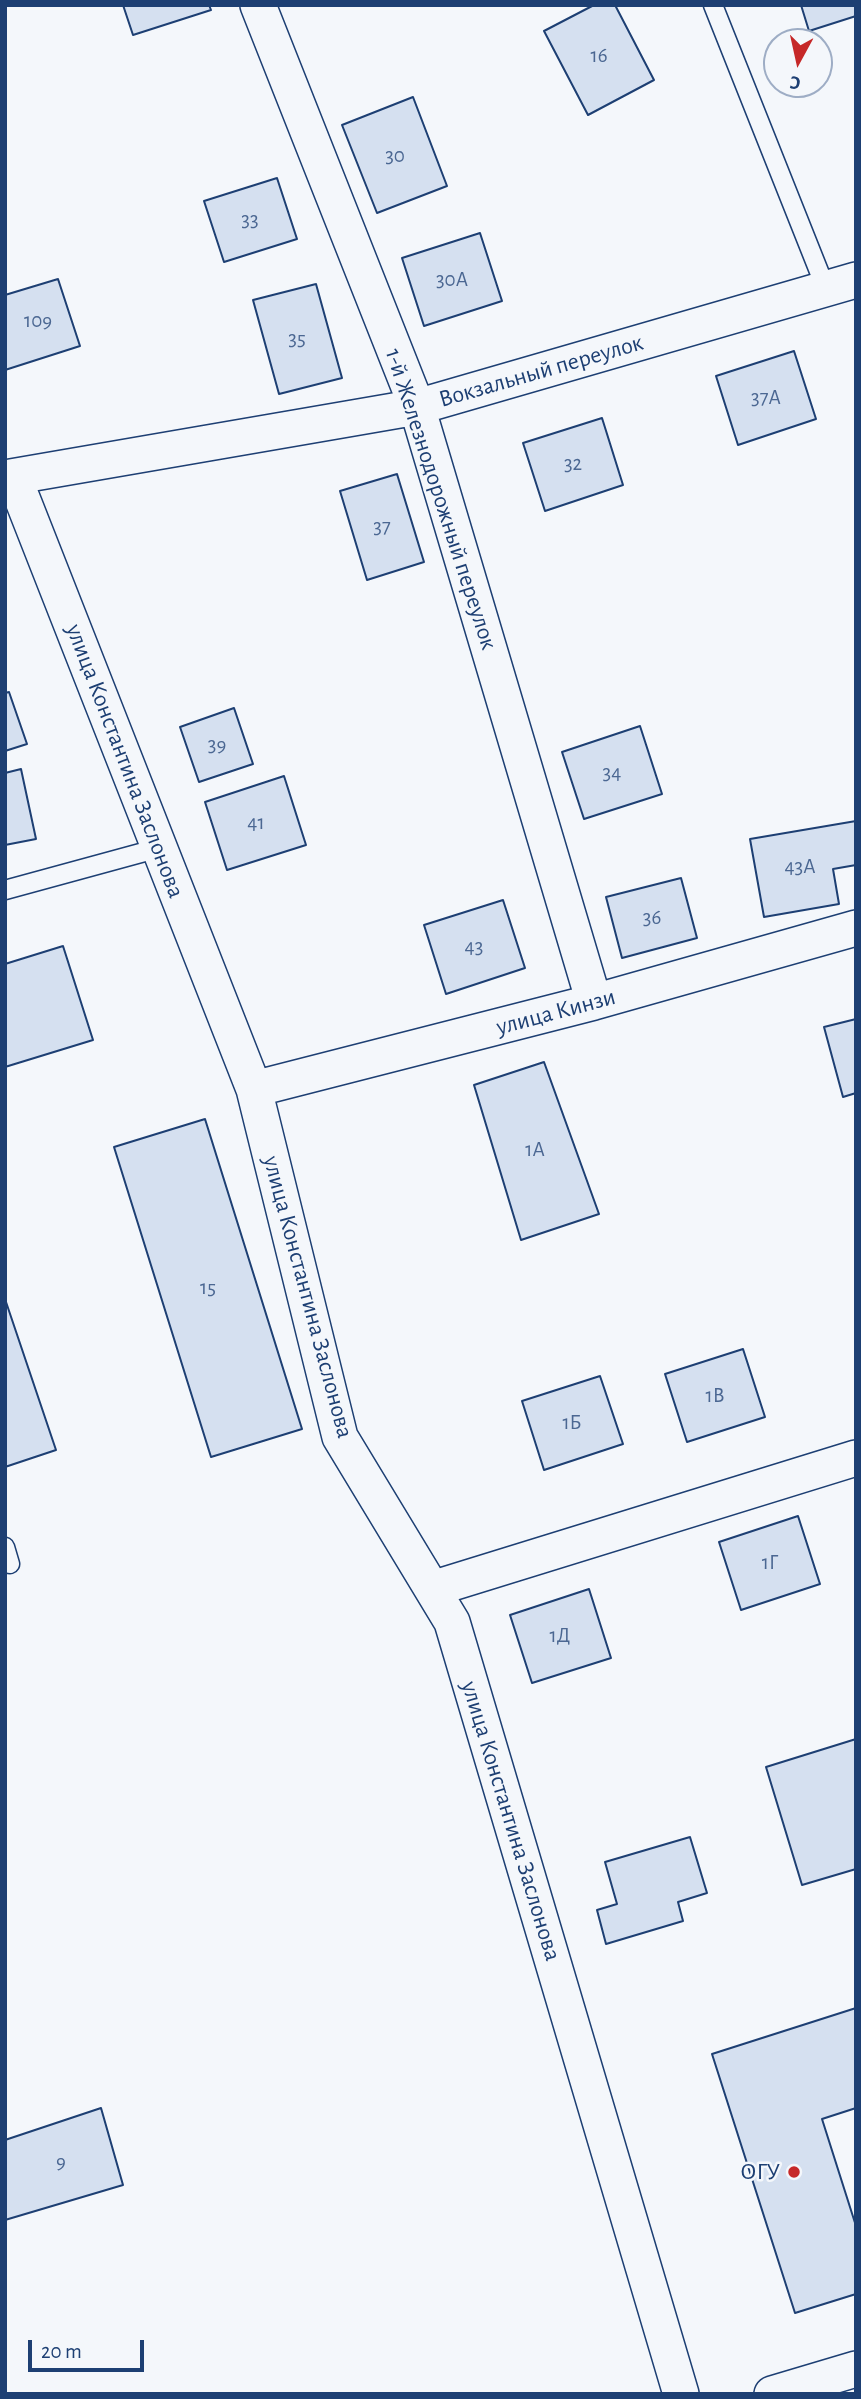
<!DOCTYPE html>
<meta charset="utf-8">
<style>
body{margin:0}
#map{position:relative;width:861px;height:2399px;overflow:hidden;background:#f4f7fb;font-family:"Alegreya Sans",sans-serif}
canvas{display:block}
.frame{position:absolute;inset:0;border:7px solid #1d3f73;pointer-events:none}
.north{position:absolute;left:763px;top:28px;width:70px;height:70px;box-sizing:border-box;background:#f4f7fb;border:2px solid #9eadc5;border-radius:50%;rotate:188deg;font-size:19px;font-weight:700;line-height:28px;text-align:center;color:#1d3f73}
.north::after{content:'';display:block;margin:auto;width:24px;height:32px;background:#c62828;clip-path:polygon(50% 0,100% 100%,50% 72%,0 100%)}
.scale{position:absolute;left:28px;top:2340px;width:116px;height:32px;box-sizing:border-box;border:4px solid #1d3f73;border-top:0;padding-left:9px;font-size:21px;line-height:24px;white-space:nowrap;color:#1d3f73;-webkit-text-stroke:5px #f4f7fb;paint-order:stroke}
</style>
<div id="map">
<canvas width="861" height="2399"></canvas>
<div class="frame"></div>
<div class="north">С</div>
<div class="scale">20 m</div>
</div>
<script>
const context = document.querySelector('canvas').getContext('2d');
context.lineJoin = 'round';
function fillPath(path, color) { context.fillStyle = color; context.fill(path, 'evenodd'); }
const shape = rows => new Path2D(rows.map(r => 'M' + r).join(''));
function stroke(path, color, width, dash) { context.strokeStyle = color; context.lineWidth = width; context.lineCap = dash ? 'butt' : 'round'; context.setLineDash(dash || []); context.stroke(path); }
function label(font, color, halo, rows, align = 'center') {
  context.font = font + ' "Alegreya Sans",sans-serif'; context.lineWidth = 5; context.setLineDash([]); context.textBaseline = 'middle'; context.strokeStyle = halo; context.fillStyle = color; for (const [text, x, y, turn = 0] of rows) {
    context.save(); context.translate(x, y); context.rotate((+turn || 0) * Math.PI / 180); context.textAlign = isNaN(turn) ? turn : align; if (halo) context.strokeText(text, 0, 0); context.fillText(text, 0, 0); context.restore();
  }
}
const building = shape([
 [123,5,209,5,211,10,133,35,123,5],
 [594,5,615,5,654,80,588,115,544,31,594,5],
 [801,5,856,5,856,16,809,31,801,5],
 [413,97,447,186,377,213,342,125,413,97],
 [277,178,297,239,224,262,204,201,277,178],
 [480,233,502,301,424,326,402,258,480,233],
 [58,279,80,346,5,370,5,295,58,279],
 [316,284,342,378,279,394,253,300,316,284],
 [794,351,816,419,738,445,716,376,794,351],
 [602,418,623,485,545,511,523,443,602,418],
 [397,474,424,562,367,580,340,491,397,474],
 [9,692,27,744,5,751,5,693,9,692],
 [234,708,253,764,199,782,180,727,234,708],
 [640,726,662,794,584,819,562,752,640,726],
 [21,769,36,839,5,845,5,773,21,769],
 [284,776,306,845,227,870,205,802,284,776],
 [856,821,856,865,833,869,839,904,764,917,750,839,856,821],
 [681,878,697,938,622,958,606,897,681,878],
 [503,900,525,968,446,994,424,925,503,900],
 [63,946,93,1040,5,1067,5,964,63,946],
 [856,1019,856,1093,843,1097,824,1027,856,1019],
 [544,1062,599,1214,521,1240,474,1085,544,1062],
 [205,1119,302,1429,211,1457,114,1147,205,1119],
 [5,1299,56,1450,5,1467,5,1299],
 [743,1349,765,1417,687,1442,665,1374,743,1349],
 [600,1376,623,1444,544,1470,522,1401,600,1376],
 [798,1516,820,1584,741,1610,719,1542,798,1516],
 [589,1589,611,1658,532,1683,510,1615,589,1589],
 [856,1739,856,1869,802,1885,766,1767,856,1739],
 [690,1837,707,1893,678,1902,683,1921,606,1944,597,1910,617,1904,605,1862,690,1837],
 [856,2008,856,2108,822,2119,856,2226,856,2294,795,2313,712,2054,856,2008],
 [101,2108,123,2185,5,2220,5,2140,101,2108]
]);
const lane = shape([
 [713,5,826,289],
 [5,890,159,848],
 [5,1547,10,1564]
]);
const street = shape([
 [258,5,417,407,594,1002],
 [5,478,417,407,856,280],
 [14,478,254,1089,340,1437,452,1622,681,2394],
 [254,1089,594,1002,856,928],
 [432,1589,856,1458],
 [772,2394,856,2369]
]);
const markers = [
 [794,2172,7,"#c62828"]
];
const numberNames = [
 ["16",599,56],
 ["30",395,156],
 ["33",250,220],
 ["30А",452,280],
 ["109",38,321],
 ["35",297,339],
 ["37А",766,398],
 ["32",573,464],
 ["37",382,527],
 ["39",217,745],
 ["34",612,773],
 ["41",256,823],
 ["43А",800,867],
 ["36",652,918],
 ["43",474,947],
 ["1А",535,1150],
 ["15",208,1288],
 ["1В",715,1396],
 ["1Б",572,1423],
 ["1Г",770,1563],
 ["1Д",560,1636],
 ["9",61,2162]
];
const streetNames = [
 ["Вокзальный переулок",541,371,-16],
 ["1-й Железнодорожный переулок",441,499,72],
 ["улица Константина Заслонова",125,761,69],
 ["улица Кинзи",556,1012,-15],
 ["улица Константина Заслонова",308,1297,75],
 ["улица Константина Заслонова",511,1821,73]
];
const poiNames = [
 ["ОГУ",780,2172]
];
fillPath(building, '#d5e0f0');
stroke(building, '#1d3f73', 2);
stroke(lane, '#1d3f73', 21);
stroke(street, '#1d3f73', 38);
stroke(lane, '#f4f7fb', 18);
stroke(street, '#f4f7fb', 35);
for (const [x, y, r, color] of markers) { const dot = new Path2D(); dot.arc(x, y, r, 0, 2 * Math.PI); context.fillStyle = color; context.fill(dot); stroke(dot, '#f4f7fb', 2.5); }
label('21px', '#4b6792', null, numberNames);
label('24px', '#1d3f73', '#f4f7fb', streetNames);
label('24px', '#1d3f73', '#f4f7fb', poiNames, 'right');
</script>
